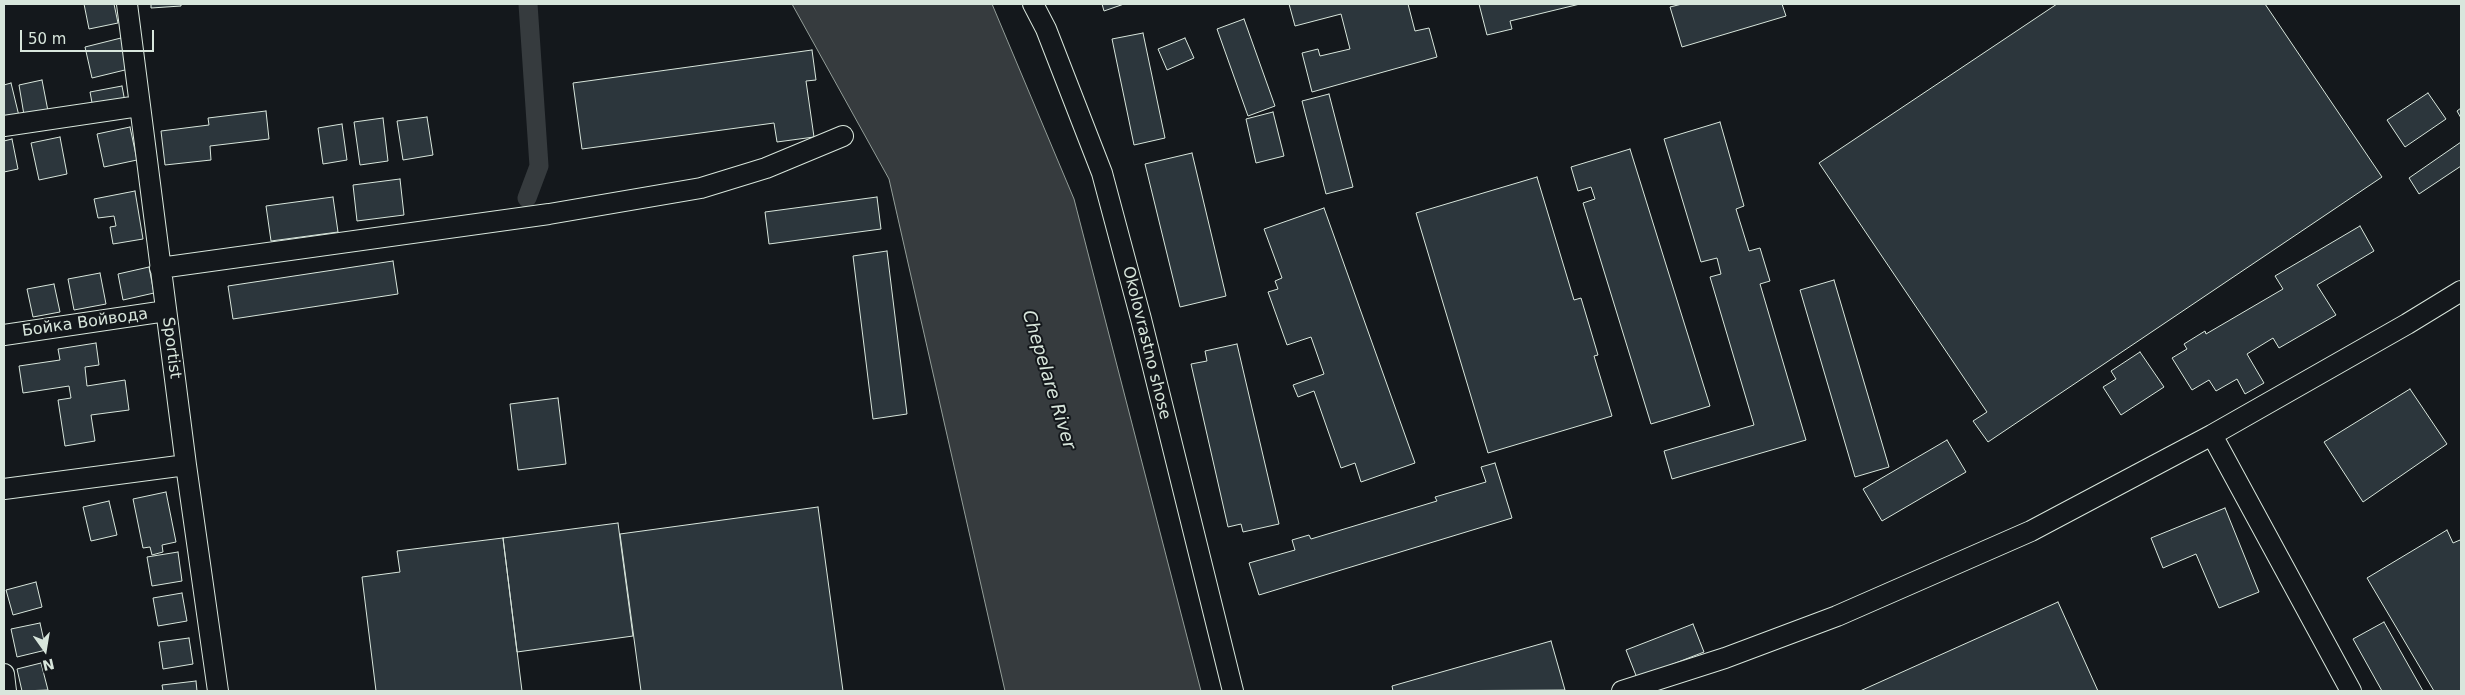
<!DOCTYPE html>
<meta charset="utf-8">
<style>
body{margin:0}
#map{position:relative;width:2465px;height:695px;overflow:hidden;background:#14181c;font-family:"DejaVu Sans",sans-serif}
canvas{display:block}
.frame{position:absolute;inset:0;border:5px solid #d8e6dc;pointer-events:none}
.north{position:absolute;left:20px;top:625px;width:50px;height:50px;-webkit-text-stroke:4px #14181c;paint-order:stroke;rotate:167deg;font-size:14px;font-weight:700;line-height:20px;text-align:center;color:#d8e6dc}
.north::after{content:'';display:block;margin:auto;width:18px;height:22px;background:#d8e6dc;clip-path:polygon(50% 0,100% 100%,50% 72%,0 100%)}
.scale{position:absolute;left:20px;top:30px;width:134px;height:22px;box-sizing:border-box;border:2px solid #d8e6dc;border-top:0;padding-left:6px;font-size:15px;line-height:18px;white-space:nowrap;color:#d8e6dc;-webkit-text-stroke:4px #14181c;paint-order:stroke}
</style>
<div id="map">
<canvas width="2465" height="695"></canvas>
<div class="frame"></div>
<div class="north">N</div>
<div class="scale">50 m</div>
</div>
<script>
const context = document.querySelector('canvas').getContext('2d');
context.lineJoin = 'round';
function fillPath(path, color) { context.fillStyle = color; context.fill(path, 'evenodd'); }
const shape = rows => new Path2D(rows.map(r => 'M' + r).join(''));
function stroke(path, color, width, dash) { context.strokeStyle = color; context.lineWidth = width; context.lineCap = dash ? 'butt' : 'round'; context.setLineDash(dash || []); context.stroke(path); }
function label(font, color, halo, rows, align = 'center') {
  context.font = font + ' "DejaVu Sans",sans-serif'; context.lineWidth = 4; context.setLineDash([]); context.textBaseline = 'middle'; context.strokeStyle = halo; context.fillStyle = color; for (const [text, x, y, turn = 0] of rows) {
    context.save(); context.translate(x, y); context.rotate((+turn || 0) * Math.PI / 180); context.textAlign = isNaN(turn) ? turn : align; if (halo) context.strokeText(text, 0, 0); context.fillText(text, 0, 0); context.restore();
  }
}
const water = shape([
 [792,4,992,4,1074,199,1201,691,1005,691,889,179,792,4]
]);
const canal = shape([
 [527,198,539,166,528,4]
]);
const building = shape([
 [84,4,114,4,118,23,89,29,84,4],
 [151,4,181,4,181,6,151,8,151,4],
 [1102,4,1124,4,1104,11,1102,4],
 [1289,4,1408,4,1415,31,1429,28,1437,57,1312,92,1302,53,1318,49,1320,56,1350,49,1341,14,1295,26,1289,4],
 [1479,4,1580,4,1510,21,1512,29,1487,35,1479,4],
 [1682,4,1782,4,1786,16,1682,47,1670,7,1682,4],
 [2057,4,2265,4,2382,177,1988,442,1973,421,1987,412,1819,163,2057,4],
 [1244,19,1275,106,1248,116,1217,29,1244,19],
 [1143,33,1165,138,1134,145,1112,39,1143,33],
 [121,38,129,69,92,78,85,47,121,38],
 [1185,38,1194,58,1167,70,1158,49,1185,38],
 [812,50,816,80,806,81,814,137,777,142,774,123,582,149,573,83,812,50],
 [42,80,48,111,24,115,19,85,42,80],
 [11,83,19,116,4,120,4,85,11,83],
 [122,86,125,102,93,108,90,92,122,86],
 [2428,93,2446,119,2405,147,2387,120,2428,93],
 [1329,94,1353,187,1326,194,1302,101,1329,94],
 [2461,108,2461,118,2457,111,2461,108],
 [266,111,269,139,210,146,211,160,165,165,161,131,209,125,208,118,266,111],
 [1273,112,1284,156,1256,163,1246,119,1273,112],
 [427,117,433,155,403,160,397,121,427,117],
 [383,118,388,161,360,165,354,122,383,118],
 [1720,122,1744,206,1736,209,1749,251,1760,248,1770,281,1760,284,1806,440,1672,479,1664,451,1754,425,1710,277,1721,274,1717,258,1701,262,1664,139,1720,122],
 [342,124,347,160,323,164,318,128,342,124],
 [130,127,137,160,104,167,97,134,130,127],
 [60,137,67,174,39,180,31,143,60,137],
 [12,139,18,169,4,172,4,141,12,139],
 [2461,142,2461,166,2419,194,2409,178,2461,142],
 [1630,149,1710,406,1651,424,1583,203,1595,199,1591,187,1578,191,1571,167,1630,149],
 [1192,153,1226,296,1180,307,1145,164,1192,153],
 [1537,177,1574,300,1581,298,1598,355,1594,356,1612,416,1488,453,1416,213,1537,177],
 [400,179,404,215,357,221,353,185,400,179],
 [135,191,143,239,113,244,110,227,116,226,114,216,98,218,94,199,135,191],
 [333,197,338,232,271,241,266,206,333,197],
 [877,197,881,229,769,244,765,212,877,197],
 [1324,208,1415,463,1361,482,1355,463,1341,468,1314,391,1298,397,1293,385,1324,374,1311,337,1287,345,1268,292,1278,289,1275,281,1282,278,1264,229,1324,208],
 [2360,226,2374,251,2317,285,2336,315,2279,348,2273,338,2247,354,2264,383,2245,394,2237,379,2216,391,2209,380,2192,390,2172,358,2187,349,2184,344,2205,331,2206,334,2283,289,2275,276,2360,226],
 [887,251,907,414,873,419,853,256,887,251],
 [393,261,398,294,233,319,228,286,393,261],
 [149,267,154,293,123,300,118,274,149,267],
 [100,273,106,304,74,310,68,279,100,273],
 [1834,280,1889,467,1855,477,1800,290,1834,280],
 [54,284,60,312,33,317,27,289,54,284],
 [96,343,99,365,85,367,87,386,125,380,129,410,91,415,95,441,65,446,58,400,71,398,69,386,23,393,19,366,60,360,58,349,96,343],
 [1237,344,1279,524,1243,532,1241,524,1228,527,1191,364,1207,361,1205,351,1237,344],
 [2140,352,2164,387,2121,415,2103,387,2116,379,2111,371,2140,352],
 [2410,389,2447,444,2363,502,2324,442,2410,389],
 [558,398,566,464,518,470,510,404,558,398],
 [1947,440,1966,472,1882,521,1863,489,1947,440],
 [1495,463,1512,518,1259,595,1249,563,1295,550,1292,540,1309,535,1311,539,1437,501,1435,497,1486,482,1481,467,1495,463],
 [166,492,176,542,162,545,163,552,152,555,150,547,143,548,133,499,166,492],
 [109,501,117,535,91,541,83,507,109,501],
 [818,507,843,691,641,691,620,534,818,507],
 [2225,508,2259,592,2219,608,2196,554,2163,568,2151,538,2225,508],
 [618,523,633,636,517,652,503,538,618,523],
 [2447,530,2453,543,2460,540,2461,543,2461,691,2434,691,2367,578,2447,530],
 [503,538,522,691,376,691,362,577,400,572,397,551,503,538],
 [178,552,182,581,152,586,147,557,178,552],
 [36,582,42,607,13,615,6,590,36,582],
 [182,593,187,621,158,626,153,598,182,593],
 [2058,602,2098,691,1860,691,2058,602],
 [2384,622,2423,691,2382,691,2353,639,2384,622],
 [40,623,46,650,17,657,11,629,40,623],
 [1693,624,1704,652,1637,678,1626,650,1693,624],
 [189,638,193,664,163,669,159,642,189,638],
 [1551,641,1565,690,1393,691,1392,686,1551,641],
 [41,663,48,690,22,691,17,669,41,663],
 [196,681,197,691,163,691,162,685,196,681]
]);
const minor = shape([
 [127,4,186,465,218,691],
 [1033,4,1046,29,1102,173,1141,319,1233,691],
 [4,126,139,106],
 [160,268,549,214,701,188,766,168,843,136],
 [4,335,166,311],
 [2212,435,2351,691],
 [4,489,186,465],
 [4,674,6,691],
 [1622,691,1725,658,1837,616,2031,531,2212,435,2407,324,2461,291]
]);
const streetNames = [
 ["Бойка Войвода",85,323,-8],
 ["Okolovrastno shose",1146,343,76],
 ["Sportist",171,348,83]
];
const waterNames = [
 ["Chepelare River",1048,380,73]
];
fillPath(water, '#363b3e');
stroke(water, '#939e99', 1);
stroke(canal, '#363b3e', 19);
fillPath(building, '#2c363c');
stroke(building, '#d8e6dc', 1);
stroke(minor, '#d8e6dc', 22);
stroke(minor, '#14181c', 20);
label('16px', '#d8e6dc', '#14181c', streetNames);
label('italic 18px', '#d8e6dc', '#14181c', waterNames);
</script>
